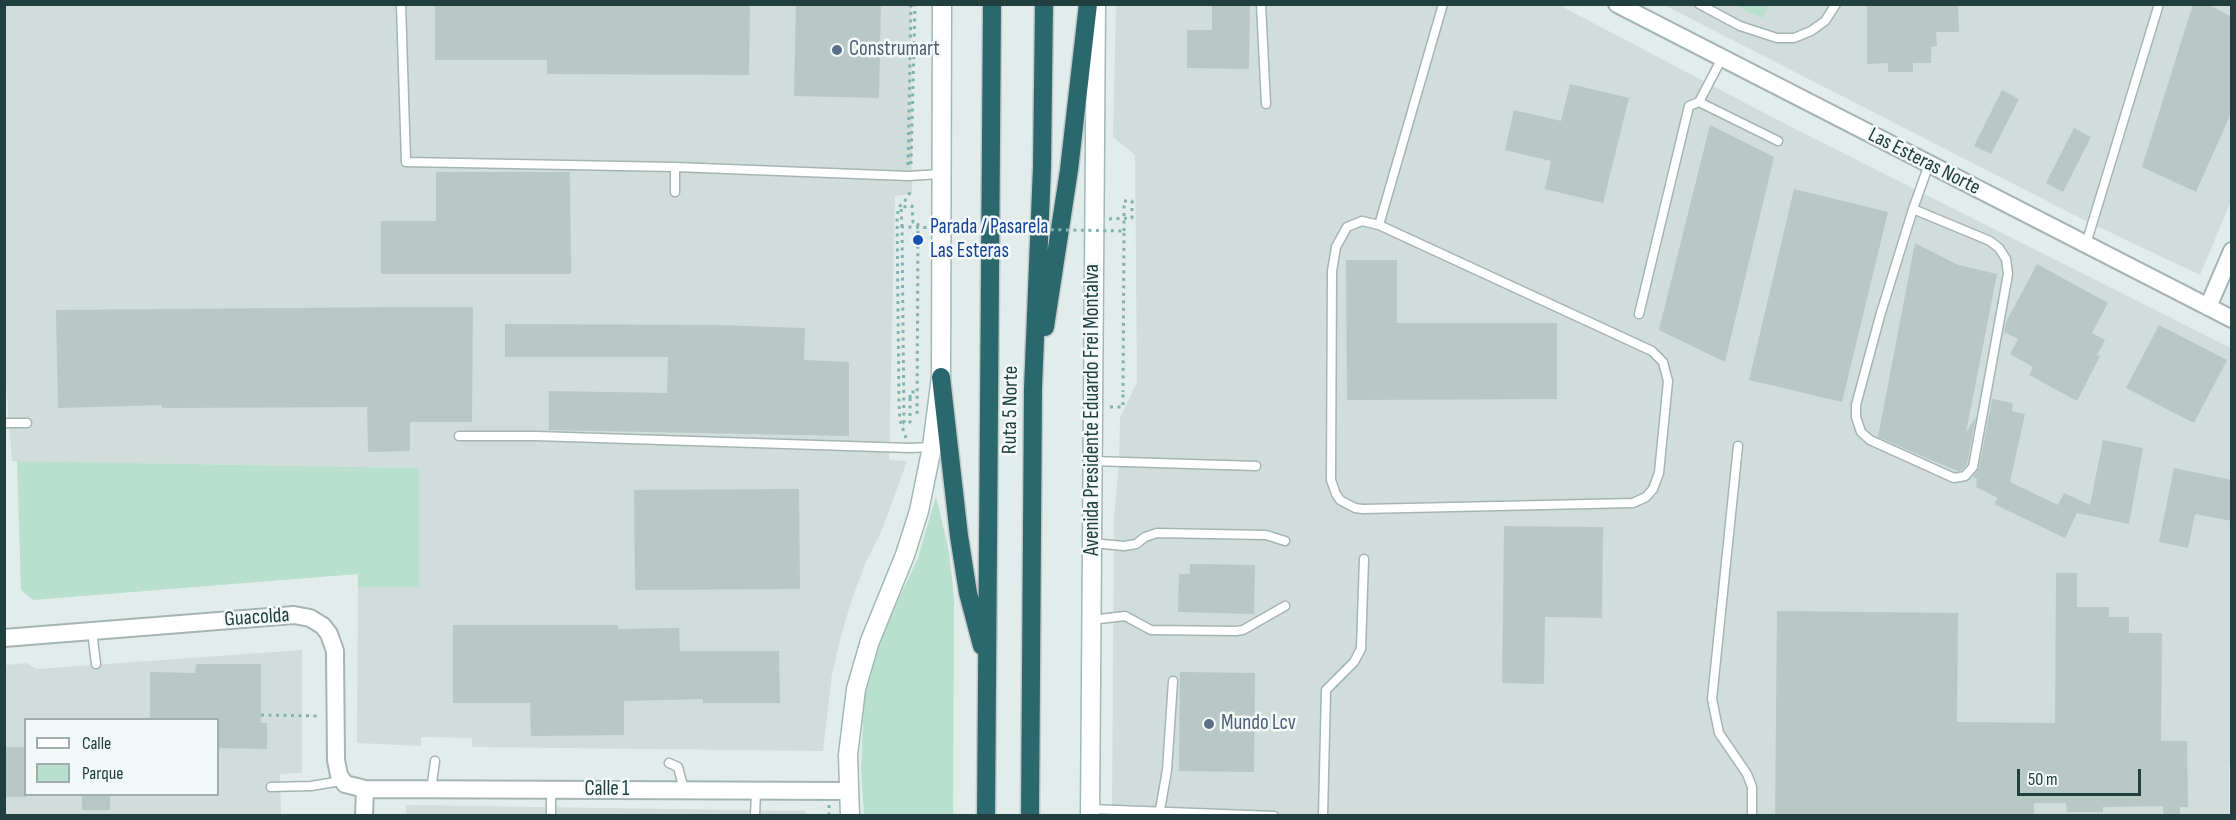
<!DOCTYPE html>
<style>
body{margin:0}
#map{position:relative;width:2236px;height:820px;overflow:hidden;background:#e2edeb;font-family:"Sofia Sans Condensed",sans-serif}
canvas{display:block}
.frame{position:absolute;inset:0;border:6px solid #213f3f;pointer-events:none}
.legend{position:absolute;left:24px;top:718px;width:195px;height:78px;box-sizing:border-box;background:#f3f9f8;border:2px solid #9fafae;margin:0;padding:8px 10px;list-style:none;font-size:18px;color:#213f3f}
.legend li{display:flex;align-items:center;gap:12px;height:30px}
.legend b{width:30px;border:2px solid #9fafae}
.scale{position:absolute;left:2017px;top:769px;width:124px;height:27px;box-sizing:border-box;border:3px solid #213f3f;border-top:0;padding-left:8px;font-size:18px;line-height:21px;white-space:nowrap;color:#213f3f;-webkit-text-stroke:4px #f3f9f8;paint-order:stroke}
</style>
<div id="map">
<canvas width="2236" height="820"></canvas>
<div class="frame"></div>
<ul class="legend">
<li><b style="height:8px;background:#fff"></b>Calle</li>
<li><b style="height:16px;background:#b9dfce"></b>Parque</li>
</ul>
<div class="scale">50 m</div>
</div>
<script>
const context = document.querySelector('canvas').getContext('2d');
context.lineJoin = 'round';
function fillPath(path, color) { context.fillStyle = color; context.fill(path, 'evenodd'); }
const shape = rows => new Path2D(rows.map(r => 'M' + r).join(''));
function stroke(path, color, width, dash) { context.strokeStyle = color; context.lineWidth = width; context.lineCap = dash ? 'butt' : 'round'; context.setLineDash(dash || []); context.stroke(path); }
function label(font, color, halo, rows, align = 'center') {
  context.font = font + ' "Sofia Sans Condensed",sans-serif'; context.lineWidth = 5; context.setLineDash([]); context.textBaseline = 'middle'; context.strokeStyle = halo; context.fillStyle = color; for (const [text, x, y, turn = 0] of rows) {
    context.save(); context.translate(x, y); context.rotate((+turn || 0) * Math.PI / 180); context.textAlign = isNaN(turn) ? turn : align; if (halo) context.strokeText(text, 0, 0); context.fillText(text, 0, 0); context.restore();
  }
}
const built = shape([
 [4,5,911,5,912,194,895,196,889,460,907,461,882,530,866,562,852,599,841,636,832,674,823,751,472,747,472,738,421,737,421,746,357,743,358,587,418,587,419,468,12,461,4,361],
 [1116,5,1559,5,1795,129,2231,348,2232,765,2229,766,2229,815,1112,816,1114,518,1119,462,1120,418,1137,382,1135,155,1113,137],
 [1664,5,2231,5,2231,201,2200,275,2084,220],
 [302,650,302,773,280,774,281,815,5,816,5,665,26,663,37,669],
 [26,720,218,720,218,794,26,794],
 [406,805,804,811,809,815,406,816]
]);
const green = shape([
 [1736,5,1769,5,1762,18],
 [17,461,419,468,419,587,358,587,358,574,33,600,21,590],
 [936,496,949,552,954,597,953,815,864,816,861,768,864,700,884,630,918,558]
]);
const building = shape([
 [435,4,750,4,749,75,547,74,547,60,435,60],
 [796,4,881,4,879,98,794,96],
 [1212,4,1250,4,1249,69,1187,68,1187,30,1212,30],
 [1867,4,1958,4,1959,32,1936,32,1937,46,1931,47,1931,63,1913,63,1913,72,1888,72,1888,63,1867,64],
 [2193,4,2207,4,2232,17,2232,111,2196,192,2142,167],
 [1570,84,1629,98,1603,203,1545,189,1551,161,1505,150,1514,110,1561,121],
 [2002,90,2019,99,1991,154,1974,146],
 [1710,125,1774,157,1725,362,1659,330],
 [2074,128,2091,137,2063,192,2046,183],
 [436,172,570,172,571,274,381,274,381,221,436,221],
 [1794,189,1888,212,1842,402,1749,380],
 [1915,243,1958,265,1997,274,1966,433,1976,416,1967,464,1962,470,1958,471,1926,458,1878,437],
 [1346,260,1397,260,1397,323,1557,323,1557,399,1347,400],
 [2037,264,2108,303,2092,333,2105,340,2097,355,2100,356,2077,401,2029,375,2033,367,2010,354,2018,339,2004,332,2006,322],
 [409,307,473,307,472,422,410,422,410,451,368,452,367,407,162,408,162,405,58,408,56,310],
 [505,324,717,325,805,328,804,360,849,362,849,436,549,430,549,391,667,393,668,357,505,357],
 [2159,325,2227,360,2194,423,2126,388],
 [1992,399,2013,403,2012,411,2025,414,2010,482,2058,505,2064,493,2090,505,2103,440,2143,448,2129,524,2077,513,2065,538,1994,504,1998,498,1976,487,1977,479,1973,477,1979,468],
 [2174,468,2232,480,2232,521,2195,514,2188,548,2159,542],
 [799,489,800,589,635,590,634,490],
 [1504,526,1603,527,1602,618,1545,617,1544,684,1502,683],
 [1190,564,1255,565,1254,614,1178,612,1179,574,1190,574],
 [2056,573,2077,573,2077,607,2109,607,2109,617,2129,617,2129,633,2162,633,2161,741,2187,741,2188,807,2180,807,2180,816,2163,816,2163,806,2103,807,2103,812,2067,812,2066,803,2034,803,2034,816,1775,816,1777,611,1958,613,1957,722,2055,723],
 [453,625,618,625,618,629,679,628,680,651,779,651,780,703,703,703,703,699,624,701,624,735,531,736,530,703,453,703],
 [196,664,261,664,261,723,267,723,267,749,218,748,218,720,150,720,150,672,195,673],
 [1180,672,1255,673,1254,772,1179,771],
 [4,747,26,747,26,797,4,797],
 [82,795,110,795,110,810,82,810]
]);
const path = shape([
 [911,164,915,4],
 [908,165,911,4],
 [1109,219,1132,218,1132,201,1124,201,1124,231],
 [902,227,901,207,912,206,913,222,918,223,917,418],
 [910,398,910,392,917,392],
 [1110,407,1123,407,1123,392],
 [906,438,900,420,899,405,897,215,900,206,908,197,911,189],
 [261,715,321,716],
 [829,805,829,816]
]);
const lane = shape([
 [401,4,406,162,675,167,908,176,941,174],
 [1261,4,1266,104],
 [1699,4,1740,26,1777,38,1794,38,1811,31,1825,21,1836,4],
 [1699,102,1778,141],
 [675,167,675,192],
 [1913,209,1990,241,1999,248,2006,259,2008,274,1973,467,1965,476,1954,478,1870,440,1861,432,1856,417,1856,405,1880,316,1913,209,1929,164],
 [1362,221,1379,225,1652,351,1663,362,1668,381,1659,473,1653,489,1646,497,1633,503,1363,509,1355,508,1340,500,1336,494,1331,480,1332,271,1336,247,1347,227,1362,221],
 [1379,225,1443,4],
 [2086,244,2159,4],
 [1639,314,1689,106,1699,102,1722,58],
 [4,423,27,423],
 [459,436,536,436,910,448,932,447],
 [1738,446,1712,699,1719,733,1747,774,1752,787,1752,816],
 [1092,461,1256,466],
 [1092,543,1124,546,1136,544,1145,537,1157,533,1266,535,1285,541],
 [1091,620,1125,616,1151,630,1236,631,1243,630,1285,606],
 [92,631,96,664],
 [669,763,678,767,684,790],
 [271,787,311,786,341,781],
 [431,790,435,761],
 [551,790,551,816],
 [1090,809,1274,816],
 [1160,810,1167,770,1173,681],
 [755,816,756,791],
 [1323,816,1326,690,1354,662,1361,649,1364,559]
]);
const street = shape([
 [1617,4,2232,319],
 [2208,307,2232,251],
 [4,638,294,615,310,618,323,626,329,634,335,651,336,760,339,775,345,784,365,789,849,791],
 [364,816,365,789]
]);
const secondary = shape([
 [850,816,848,755,856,689,870,641,905,555,919,511,932,447,941,377,942,4],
 [1090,816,1096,4]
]);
const highway = shape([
 [1045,327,1069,170,1088,4],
 [941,377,959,536,968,593,982,646],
 [986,816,992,4],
 [1030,816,1033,388,1042,167,1044,4]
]);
const pathBridge = shape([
 [910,398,910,422,904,423,902,227,1124,231,1123,392]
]);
const markers = [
 [837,50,6,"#5c6f8a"],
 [918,240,6,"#1a4fb4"],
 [1209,724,6,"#5c6f8a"]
];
const serviceNames = [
 ["Construmart",849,50],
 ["Mundo Lcv",1221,724]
];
const streetNames = [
 ["Las Esteras Norte",1924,162,27],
 ["Ruta 5 Norte",1011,410,-89],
 ["Avenida Presidente Eduardo Frei Montalva",1093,410,-90],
 ["Guacolda",257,618,-4],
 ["Calle 1",607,790]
];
const transitNames = [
 ["Parada / Pasarela",930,228],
 ["Las Esteras",930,252]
];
fillPath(built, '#d0dddb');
fillPath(green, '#b9dfce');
fillPath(building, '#b7c8c5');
stroke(lane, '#a4b5b4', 11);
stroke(street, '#a4b5b4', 20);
stroke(secondary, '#9fb9b7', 21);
stroke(highway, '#c1c9c9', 21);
stroke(path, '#80b2b0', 3, [3, 4.5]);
stroke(lane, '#fff', 8);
stroke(street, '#fff', 16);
stroke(secondary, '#fff', 18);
stroke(highway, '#2b686d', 18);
stroke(pathBridge, '#80b2b0', 3, [3, 4.5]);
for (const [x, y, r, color] of markers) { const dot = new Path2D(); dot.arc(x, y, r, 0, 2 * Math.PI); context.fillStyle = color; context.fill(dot); stroke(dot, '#f3f9f8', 2); }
label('21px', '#4e5e75', '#f3f9f8', serviceNames, 'left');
label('21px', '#213f3f', '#f3f9f8', streetNames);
label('21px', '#164399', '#f3f9f8', transitNames, 'left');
</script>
